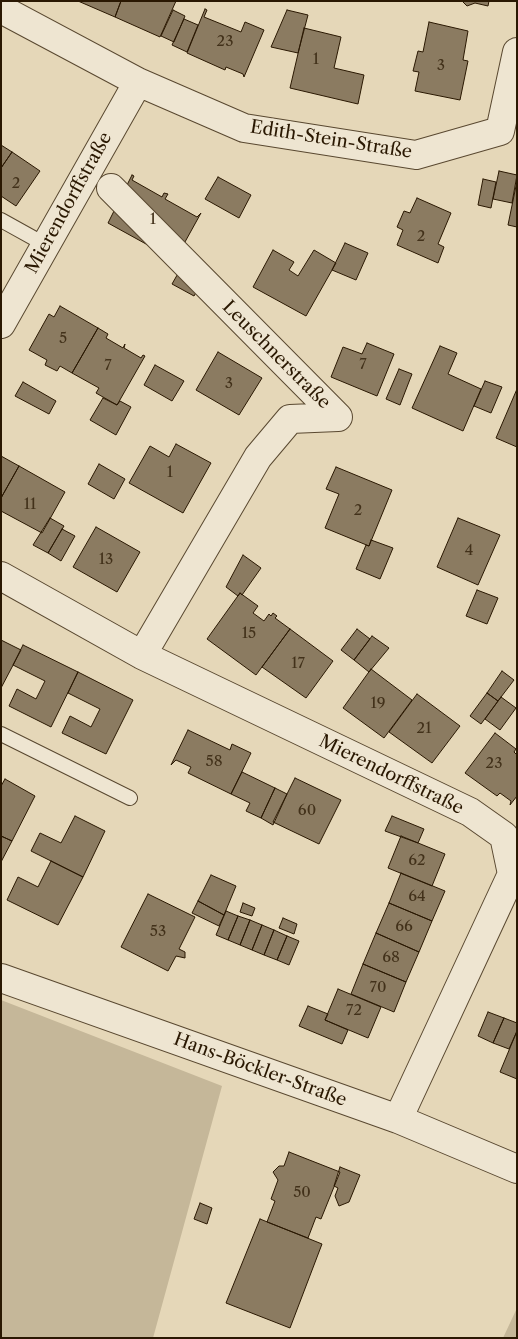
<!DOCTYPE html>
<meta charset="utf-8">
<style>
body{margin:0}
#map{position:relative;width:518px;height:1339px;overflow:hidden;background:#e5d7b8;font-family:"Libre Caslon Text",serif}
canvas{display:block}
.frame{position:absolute;inset:0;border:2px solid #2a1802;pointer-events:none}
</style>
<div id="map">
<canvas width="518" height="1339"></canvas>
<div class="frame"></div>
</div>
<script>
const context = document.querySelector('canvas').getContext('2d');
context.lineJoin = 'round';
function fillPath(path, color) { context.fillStyle = color; context.fill(path, 'evenodd'); }
const shape = rows => new Path2D(rows.map(r => 'M' + r).join(''));
function stroke(path, color, width, dash) { context.strokeStyle = color; context.lineWidth = width; context.lineCap = dash ? 'butt' : 'round'; context.setLineDash(dash || []); context.stroke(path); }
function label(font, color, halo, rows, align = 'center') {
  context.font = font + ' "Libre Caslon Text",serif'; context.lineWidth = 4.5; context.setLineDash([]); context.textBaseline = 'middle'; context.strokeStyle = halo; context.fillStyle = color; for (const [text, x, y, turn = 0] of rows) {
    context.save(); context.translate(x, y); context.rotate((+turn || 0) * Math.PI / 180); context.textAlign = isNaN(turn) ? turn : align; if (halo) context.strokeText(text, 0, 0); context.fillText(text, 0, 0); context.restore();
  }
}
const green = shape([
 [1,1000,222,1086,153,1338,1,1338],
 [517,1308,517,1338,503,1338]
]);
const building = shape([
 [78,1,121,1,115,17,78,1],
 [121,1,176,1,160,37,115,17,121,1],
 [462,1,489,1,488,6,475,3,467,6,462,1],
 [205,9,207,10,204,17,241,32,245,22,264,30,244,77,243,74,226,67,225,70,187,53,205,9],
 [173,10,185,16,174,42,161,36,173,10],
 [287,10,308,15,298,53,271,47,287,10],
 [184,19,198,25,187,52,172,45,184,19],
 [429,22,468,31,463,60,468,61,460,100,415,91,419,72,413,71,418,51,423,52,429,22],
 [304,28,341,37,334,68,364,75,358,104,290,88,304,28],
 [1,145,12,152,1,168,1,145],
 [12,152,40,171,16,206,1,196,1,168,12,152],
 [499,171,517,175,512,203,493,199,499,171],
 [132,175,134,176,132,180,162,197,164,193,168,194,165,199,197,217,201,213,175,260,108,223,132,175],
 [218,177,251,195,239,218,205,199,218,177],
 [483,179,496,182,491,208,478,205,483,179],
 [517,181,517,227,508,225,517,181],
 [417,198,451,213,438,244,444,247,438,263,397,245,403,230,397,227,404,211,410,213,417,198],
 [345,243,368,253,356,280,332,270,345,243],
 [273,250,294,262,289,270,298,276,314,250,336,263,306,316,253,287,273,250],
 [184,263,206,276,194,296,172,284,184,263],
 [60,306,98,328,72,373,60,366,57,371,45,365,47,360,29,350,49,314,54,317,60,306],
 [98,328,108,334,106,338,123,348,125,344,124,348,141,358,143,355,145,356,117,405,96,393,99,388,72,373,98,328],
 [367,343,394,354,377,396,331,377,343,347,362,354,367,343],
 [440,346,457,353,448,374,481,389,463,431,412,408,440,346],
 [218,352,262,378,239,415,196,390,218,352],
 [155,365,184,381,172,401,144,385,155,365],
 [399,369,412,374,400,405,386,399,399,369],
 [485,381,502,387,491,413,474,406,485,381],
 [23,382,56,401,49,414,15,396,23,382],
 [517,389,517,447,496,438,517,389],
 [103,398,117,405,120,401,131,407,116,435,90,420,103,398],
 [176,444,211,463,183,513,129,483,150,446,169,457,176,444],
 [1,456,19,466,1,498,1,456],
 [99,464,125,479,114,499,88,484,99,464],
 [19,466,65,492,42,533,1,511,1,498,19,466],
 [336,467,392,490,369,546,325,528,339,494,326,489,336,467],
 [50,518,64,526,48,553,33,545,50,518],
 [458,518,500,535,478,585,437,567,458,518],
 [96,527,140,552,117,592,73,567,96,527],
 [62,529,75,536,61,561,48,553,62,529],
 [371,540,393,548,380,579,356,569,366,545,369,546,371,540],
 [243,555,261,568,242,595,240,593,238,596,226,587,243,555],
 [477,590,498,598,487,624,466,616,477,590],
 [240,593,258,606,253,613,264,621,269,614,271,616,273,613,277,616,275,618,290,629,256,675,207,639,240,593],
 [290,629,333,661,306,698,262,667,290,629],
 [357,629,370,639,354,660,341,650,357,629],
 [372,636,389,648,369,672,354,660,372,636],
 [1,640,21,650,1,688,1,640],
 [23,645,78,672,51,727,9,706,17,689,36,699,45,681,13,665,23,645],
 [371,669,412,700,384,738,343,708,371,669],
 [502,671,514,680,498,701,487,693,502,671],
 [78,672,133,700,106,754,62,733,70,716,91,727,100,709,68,693,78,672],
 [487,693,498,701,481,724,470,716,487,693],
 [417,694,460,726,432,763,389,732,417,694],
 [501,697,516,708,500,730,485,719,501,697],
 [188,730,230,750,232,744,251,753,231,794,188,773,191,767,176,760,171,765,188,730],
 [495,733,516,749,514,752,517,755,517,796,510,805,511,801,500,793,497,796,465,773,495,733],
 [242,772,275,788,261,818,246,811,250,803,231,794,242,772],
 [295,778,341,800,319,844,273,822,295,778],
 [5,779,35,796,12,841,1,836,1,786,5,779],
 [275,788,287,794,273,825,261,818,275,788],
 [75,816,105,831,83,877,31,851,40,833,61,843,75,816],
 [392,816,424,829,418,843,385,831,392,816],
 [1,836,12,841,1,862,1,836],
 [401,836,445,854,432,886,388,868,401,836],
 [51,861,83,877,58,925,7,900,18,877,38,887,51,861],
 [401,873,445,891,432,921,389,903,401,873],
 [211,875,236,886,224,915,198,901,211,875],
 [148,894,195,917,179,949,185,952,185,958,176,956,168,971,121,947,148,894],
 [198,901,224,915,219,926,192,913,198,901],
 [243,903,255,908,252,916,240,912,243,903],
 [389,903,432,921,419,952,376,933,389,903],
 [226,911,238,916,228,940,216,935,226,911],
 [238,916,250,920,240,945,228,940,238,916],
 [283,918,297,924,294,934,279,928,283,918],
 [250,920,262,925,252,950,240,945,250,920],
 [262,925,274,930,264,955,252,950,262,925],
 [274,930,287,936,277,960,264,955,274,930],
 [376,933,419,952,406,982,363,964,376,933],
 [287,936,299,941,289,965,277,960,287,936],
 [363,964,406,982,394,1012,351,994,363,964],
 [338,989,381,1007,368,1038,325,1020,338,989],
 [308,1006,328,1014,325,1020,348,1030,342,1044,299,1026,308,1006],
 [488,1012,504,1018,493,1043,478,1036,488,1012],
 [504,1018,517,1023,517,1031,509,1049,493,1043,504,1018],
 [517,1031,517,1079,500,1072,517,1031],
 [289,1152,340,1172,321,1219,316,1217,308,1238,267,1222,275,1201,271,1199,278,1180,273,1172,279,1166,284,1166,289,1152],
 [340,1167,360,1175,349,1202,339,1206,335,1196,338,1188,334,1186,340,1167],
 [200,1203,212,1208,207,1224,194,1219,200,1203],
 [260,1219,322,1244,290,1328,226,1303,260,1219]
]);
const service = shape([
 [1,220,46,245],
 [1,734,130,798]
]);
const minor = shape([
 [1,9,138,82,244,128,416,155,500,131,517,52],
 [111,188,338,417,290,419,258,457,142,655],
 [1,324,138,82],
 [1,576,142,655,470,812,504,836,512,874,398,1119],
 [1,978,398,1119,517,1169]
]);
const numberNames = [
 ["23",225,42],
 ["1",316,60],
 ["3",441,66],
 ["2",16,184],
 ["1",153,220],
 ["2",421,237],
 ["5",63,339],
 ["7",363,365],
 ["7",108,366],
 ["3",229,384],
 ["1",170,473],
 ["11",30,505],
 ["2",358,511],
 ["4",469,551],
 ["13",106,560],
 ["15",249,634],
 ["17",298,664],
 ["19",378,704],
 ["21",424,729],
 ["58",214,762],
 ["23",494,764],
 ["60",307,811],
 ["62",417,861],
 ["64",417,897],
 ["66",404,927],
 ["53",158,932],
 ["68",391,958],
 ["70",378,988],
 ["72",354,1011],
 ["50",302,1193]
];
const streetNames = [
 ["Edith-Stein-Straße",331,140,9],
 ["Mierendorffstraße",69,203,-61],
 ["Leuschnerstraße",276,355,45],
 ["Mierendorffstraße",391,775,26],
 ["Hans-Böckler-Straße",260,1070,20]
];
fillPath(green, '#c5b799');
fillPath(building, '#8b7b61');
stroke(building, '#2a1802', 1);
stroke(service, '#594830', 16);
stroke(minor, '#594830', 30);
stroke(service, '#eee5d1', 14);
stroke(minor, '#eee5d1', 28);
label('15px', '#42311a', null, numberNames);
label('18px', '#2a1802', '#eee5d1', streetNames);
</script>
